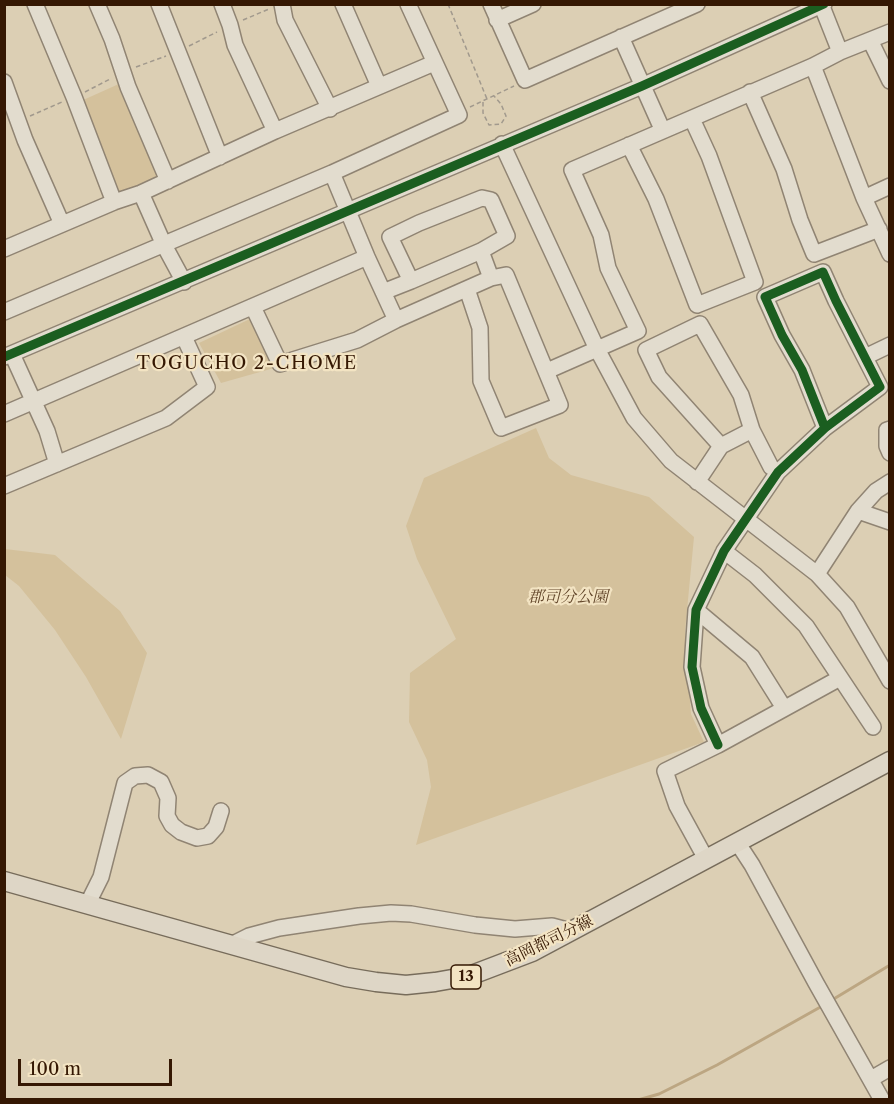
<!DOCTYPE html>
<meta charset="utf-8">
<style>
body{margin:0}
#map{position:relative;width:894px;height:1104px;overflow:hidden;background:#dccfb4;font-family:"Libre Caslon Text",serif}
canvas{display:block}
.frame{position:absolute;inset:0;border:6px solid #351803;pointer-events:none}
.scale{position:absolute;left:18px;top:1059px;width:154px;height:27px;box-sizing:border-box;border:3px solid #351803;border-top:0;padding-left:8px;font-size:18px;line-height:21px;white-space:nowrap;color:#351803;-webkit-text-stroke:4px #f3e4c3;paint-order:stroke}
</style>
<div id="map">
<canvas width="894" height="1104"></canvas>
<div class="frame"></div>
<div class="scale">100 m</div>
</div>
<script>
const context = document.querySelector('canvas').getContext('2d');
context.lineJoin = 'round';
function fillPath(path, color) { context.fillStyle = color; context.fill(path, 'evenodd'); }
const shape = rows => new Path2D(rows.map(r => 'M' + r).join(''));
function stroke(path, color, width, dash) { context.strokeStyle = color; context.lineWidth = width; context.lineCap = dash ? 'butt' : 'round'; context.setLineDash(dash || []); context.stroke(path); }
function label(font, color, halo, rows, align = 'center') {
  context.font = font + ' "Libre Caslon Text","Noto Serif JP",serif'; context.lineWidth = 4.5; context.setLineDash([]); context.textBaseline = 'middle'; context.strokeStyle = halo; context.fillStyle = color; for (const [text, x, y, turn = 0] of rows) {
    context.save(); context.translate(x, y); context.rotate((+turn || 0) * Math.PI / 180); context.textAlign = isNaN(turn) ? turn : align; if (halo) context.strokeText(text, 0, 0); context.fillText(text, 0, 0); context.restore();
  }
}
const green = shape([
 [121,83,163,177,119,194,81,101],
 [252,318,274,368,221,383,199,343],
 [536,428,549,458,571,475,649,497,694,537,685,631,691,714,704,742,416,845,431,787,427,760,409,722,410,673,456,639,417,559,406,526,424,478],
 [5,549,55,555,120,611,147,653,121,739,86,677,55,630,19,586,5,575]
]);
const stream = shape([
 [832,1000,890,965],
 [638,1100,659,1094,717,1065,824,1005]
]);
const path = shape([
 [448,4,487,99],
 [243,20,269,9],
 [189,46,217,32],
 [136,67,166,56],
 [85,92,110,79],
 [483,102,483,113,489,125,501,124,506,116,501,104,494,96],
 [470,107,514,86],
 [30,116,62,102]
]);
const minor = shape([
 [35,4,74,97,114,202],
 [97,4,112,39,128,87,168,181],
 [159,4,220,157],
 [222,4,230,25,235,45,275,131],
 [282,4,285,20,330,109],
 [343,4,379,86],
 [491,4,525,80,697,4],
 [821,4,840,52],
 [497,20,533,4],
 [621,37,662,129],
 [870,40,890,81],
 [813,66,864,198,890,254],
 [4,82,25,140,62,224],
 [750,92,784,169,800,220,814,254,879,229],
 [502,144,597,349,634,418,671,461,817,574,847,607,890,681],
 [629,145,656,199,697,305,755,282,709,156,692,119],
 [332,173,367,257,396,320],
 [141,193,164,245,184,282],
 [864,198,890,186],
 [4,249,114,202,141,193,275,131,434,63],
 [481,251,491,278],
 [383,292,411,281,481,251,507,236,491,200,482,198,419,223,390,237,411,281],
 [253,307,280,364,357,340,396,320,491,278,506,275,560,405,501,428,481,381,480,328,467,289],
 [4,312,332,173,459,115,408,4],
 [12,354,47,431,57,464],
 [4,357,642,86,824,4],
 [865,357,890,345],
 [547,371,638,331,608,268,601,235,572,170,813,66,840,52,890,32],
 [4,414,367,257],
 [890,429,887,430,887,446,890,453],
 [721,446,659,377,646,350,700,324,741,395,752,430,771,467,778,472],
 [697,482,721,446,752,430],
 [4,486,166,418,207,387,184,337],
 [858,511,890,522],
 [724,551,755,575,806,626,873,727],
 [817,574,858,511,876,491,890,482],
 [696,610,752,657,784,708],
 [718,745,701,708,692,667,696,610,724,551,778,472,825,428,880,387,836,301,823,272,765,297,782,335,802,370,825,428],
 [737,842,752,865,816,983,882,1100],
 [706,859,677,806,665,771,718,745,840,678],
 [87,905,101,877,125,783,135,776,148,775,161,782,168,798,167,816,172,825,181,832,197,838,208,836,216,827,221,811],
 [231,945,249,936,279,928,359,916,391,913,411,914,475,925,515,929,552,926,571,931],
 [871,1079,890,1068]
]);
const major = shape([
 [4,881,346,977,376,982,406,985,435,982,469,976,532,952,890,761]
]);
const cycleway = shape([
 [4,357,642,86,824,4],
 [718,745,701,708,692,667,696,610,724,551,778,472,825,428,880,387,836,301,823,272,765,297,782,335,802,370,825,428]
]);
const shields = [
 [466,977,30]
];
const shieldNames = [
 ["13",466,977]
];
const parkNames = [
 ["郡司分公園",568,597]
];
const streetNames = [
 ["高岡都司分線",549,941,-26]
];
const neighbourhoodNames = [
 ["TOGUCHO 2-CHOME",247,364]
];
fillPath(green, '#d4c19c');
stroke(stream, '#bca682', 3);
stroke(minor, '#908473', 18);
stroke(major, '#776c5b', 21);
stroke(path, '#a1998d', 1.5, [4.5, 3]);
stroke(minor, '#e2dcce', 15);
stroke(major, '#ded6c6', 18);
stroke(cycleway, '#1b5e20', 9);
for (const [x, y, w] of shields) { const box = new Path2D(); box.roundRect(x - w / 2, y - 12, w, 24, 4.5); context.fillStyle = '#f3e4c3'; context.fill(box); stroke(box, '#351803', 1.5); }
label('bold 15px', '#351803', null, shieldNames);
label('italic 16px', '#63472b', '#f3e4c3', parkNames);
label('16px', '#351803', '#f3e4c3', streetNames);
context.letterSpacing = '1.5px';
label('18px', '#351803', '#f3e4c3', neighbourhoodNames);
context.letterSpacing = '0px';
</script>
